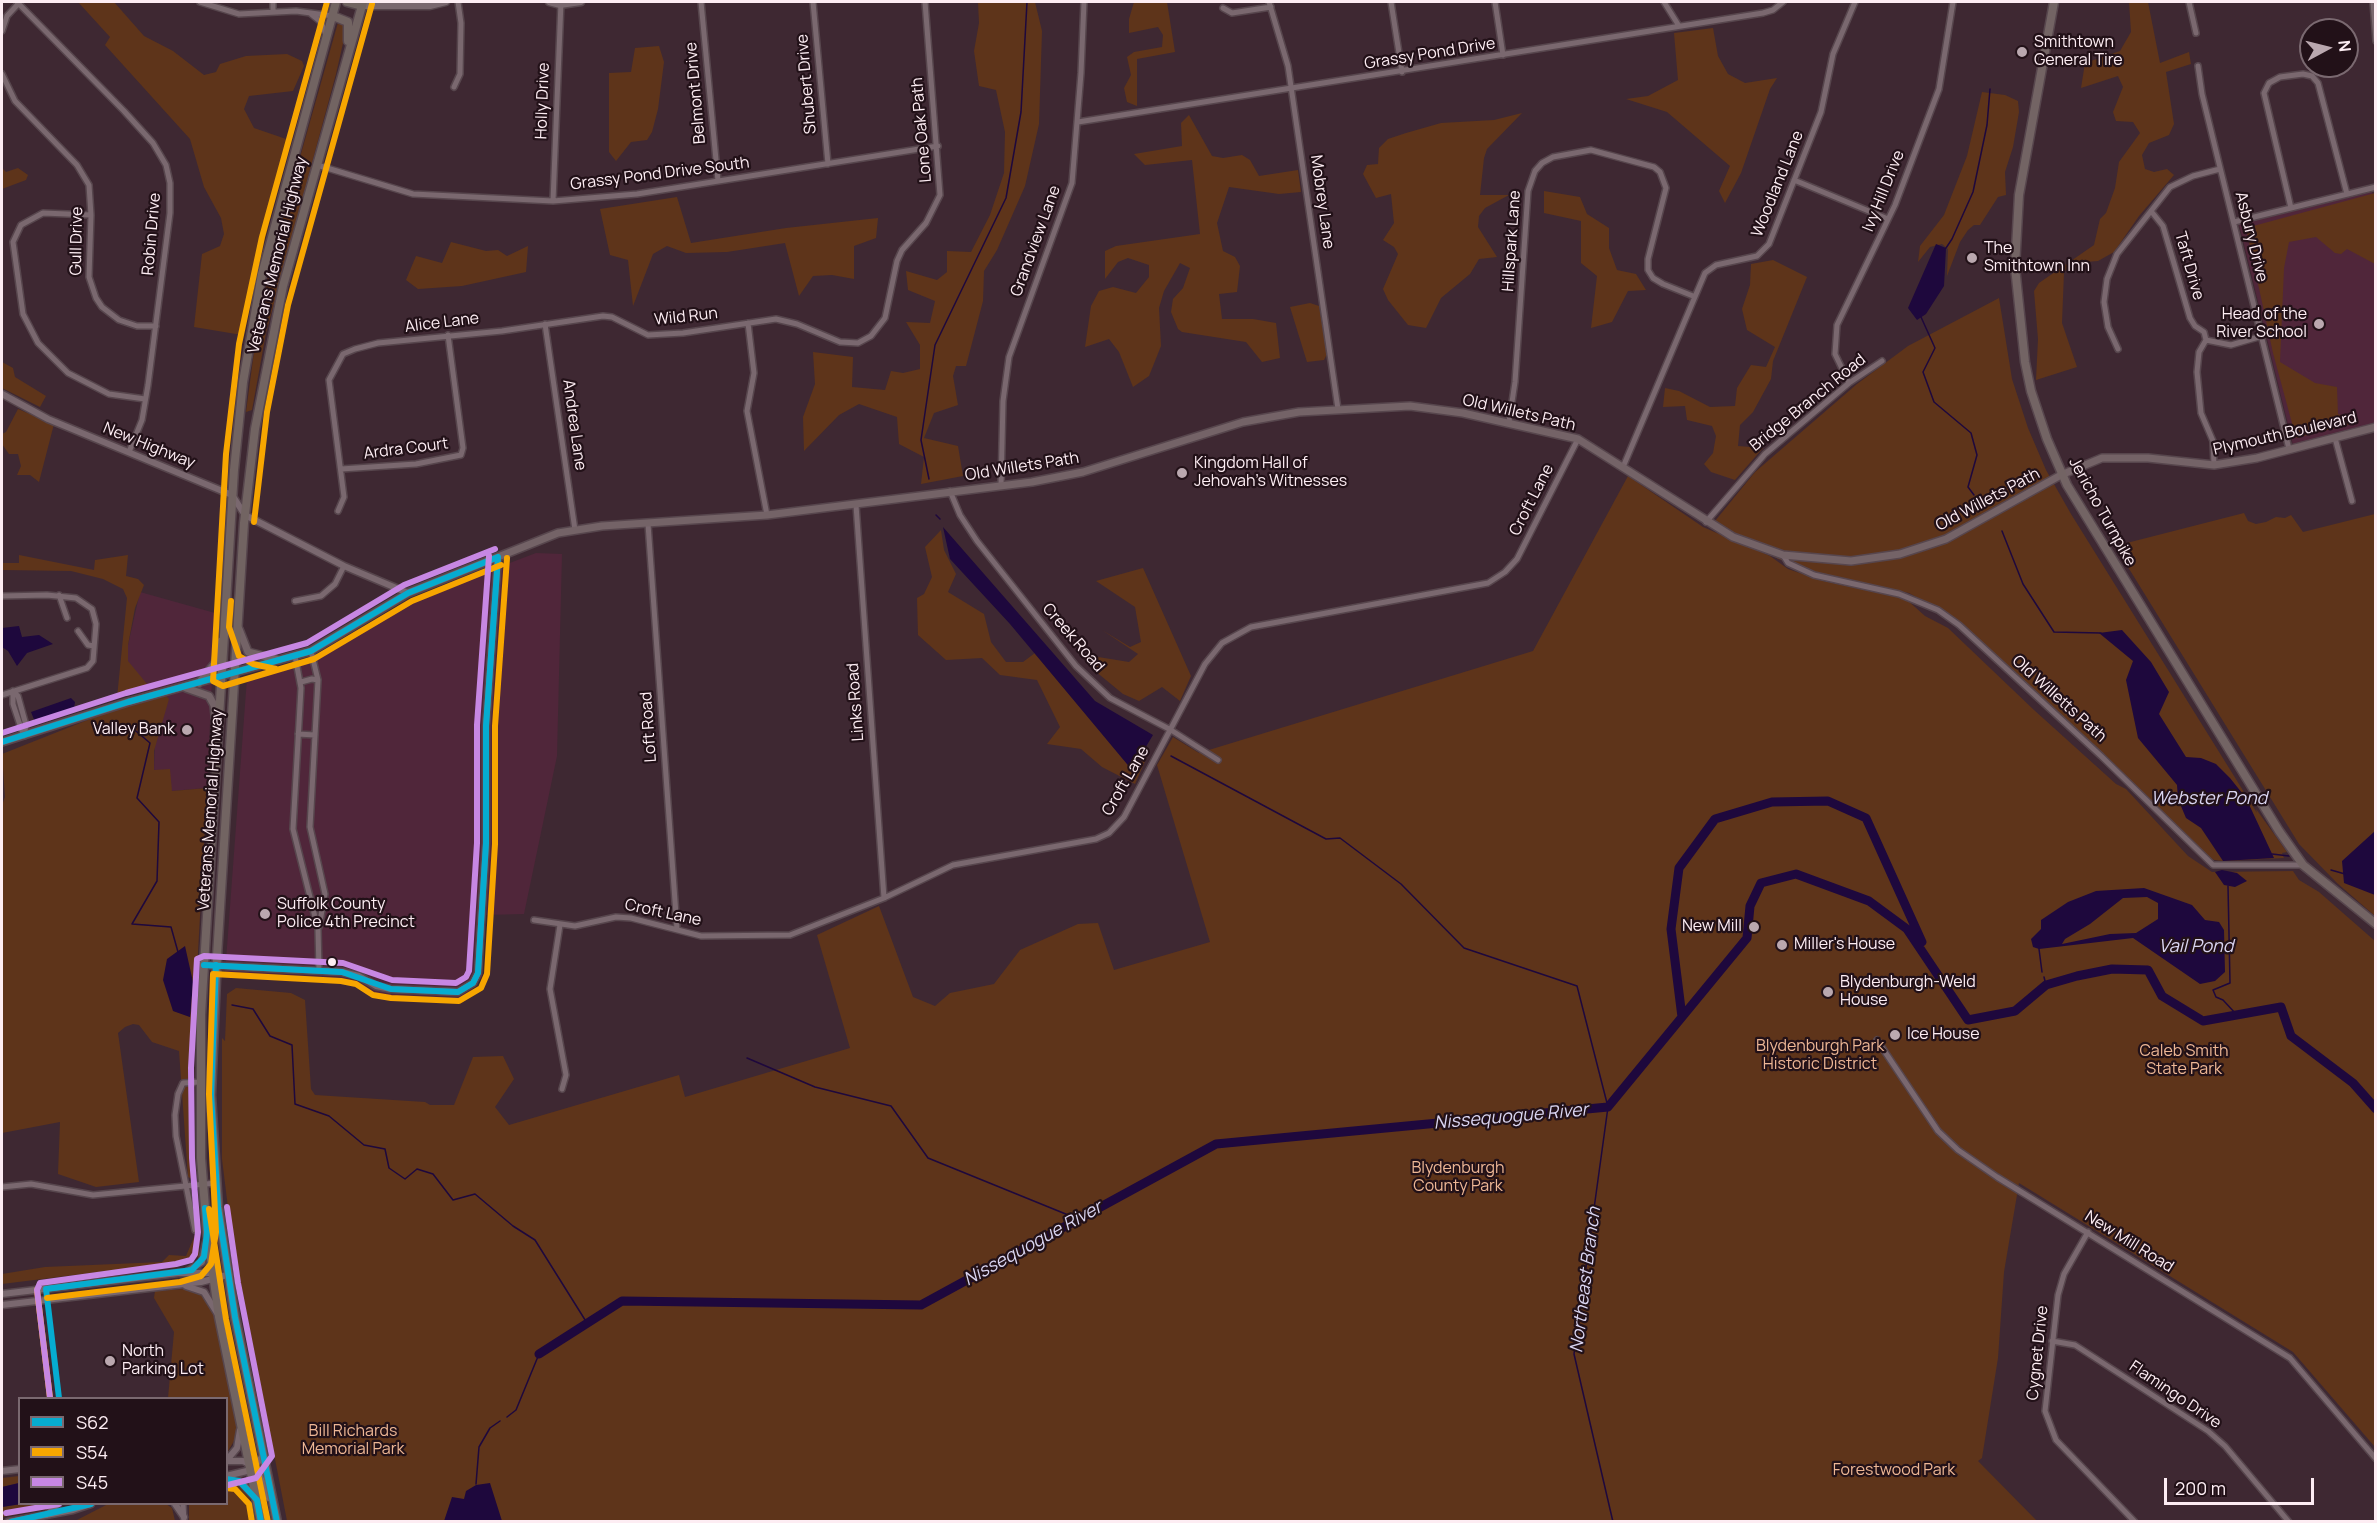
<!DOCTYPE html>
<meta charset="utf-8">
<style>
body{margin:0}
#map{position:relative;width:2377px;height:1523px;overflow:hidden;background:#3e2832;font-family:Manrope,sans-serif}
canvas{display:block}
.frame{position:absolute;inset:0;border:3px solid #fdedf3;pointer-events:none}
.legend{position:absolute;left:18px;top:1397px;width:210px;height:108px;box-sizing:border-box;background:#221118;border:2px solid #7a6970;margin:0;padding:8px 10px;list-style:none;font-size:18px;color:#fdedf3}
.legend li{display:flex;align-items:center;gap:12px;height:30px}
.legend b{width:30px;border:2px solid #7a6970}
.north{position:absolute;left:2299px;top:18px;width:60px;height:60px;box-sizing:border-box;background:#221118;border:2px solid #7a6970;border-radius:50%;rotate:83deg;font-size:16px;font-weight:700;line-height:24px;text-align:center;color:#fdedf3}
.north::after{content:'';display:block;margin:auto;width:21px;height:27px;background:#baa8af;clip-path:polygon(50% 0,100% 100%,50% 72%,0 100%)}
.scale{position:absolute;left:2164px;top:1478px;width:150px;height:27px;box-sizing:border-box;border:3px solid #fdedf3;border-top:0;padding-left:8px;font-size:18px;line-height:21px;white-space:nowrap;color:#fdedf3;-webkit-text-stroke:4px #221118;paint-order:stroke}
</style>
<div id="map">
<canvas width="2377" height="1523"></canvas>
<div class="frame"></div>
<ul class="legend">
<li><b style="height:8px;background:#06acd0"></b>S62</li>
<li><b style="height:8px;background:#f7a600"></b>S54</li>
<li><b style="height:8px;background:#c787e3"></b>S45</li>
</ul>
<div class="north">N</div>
<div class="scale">200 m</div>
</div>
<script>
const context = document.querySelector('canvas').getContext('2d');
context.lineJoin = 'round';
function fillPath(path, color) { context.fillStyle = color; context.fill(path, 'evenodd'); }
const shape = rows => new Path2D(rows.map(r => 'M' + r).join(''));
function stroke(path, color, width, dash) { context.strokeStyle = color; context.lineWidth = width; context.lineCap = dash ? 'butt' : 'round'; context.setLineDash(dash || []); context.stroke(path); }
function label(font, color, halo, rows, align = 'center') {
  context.font = font + ' Manrope,sans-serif'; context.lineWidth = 4.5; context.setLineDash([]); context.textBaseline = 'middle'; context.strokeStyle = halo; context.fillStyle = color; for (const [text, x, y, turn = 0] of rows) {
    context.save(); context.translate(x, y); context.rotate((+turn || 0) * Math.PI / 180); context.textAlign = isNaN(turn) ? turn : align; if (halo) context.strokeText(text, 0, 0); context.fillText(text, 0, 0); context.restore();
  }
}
const built = shape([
 [2372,192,2376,204,2375,423,2293,445,2239,224],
 [536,553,562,554,557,756,524,914,485,915,482,977,462,1002,375,995,353,981,225,974,247,678,323,652,415,599],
 [140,592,215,613,207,788,172,791,154,771,156,705,127,662,128,645]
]);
const green = shape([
 [78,2,114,2,144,36,173,51,204,75,216,72,220,64,246,56,287,54,302,61,304,66,293,91,249,96,244,109,254,128,289,140,242,335,194,327,202,254,220,246,224,234,221,218,204,187,190,139,105,45,110,37],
 [978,2,1035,2,1042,31,1039,124,1025,186,997,250,984,271,983,301,966,366,956,366,953,376,958,405,934,413,924,438,958,446,963,476,921,484,924,457,899,444,897,417,859,404,839,415,804,451,803,417,815,384,813,352,853,357,852,387,885,390,891,371,903,373,920,369,920,345,906,322,930,323,935,301,908,290,906,271,937,280,947,272,947,251,971,252,990,215,1004,173,1005,132,996,90,979,86,974,51,979,23],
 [1134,2,1167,2,1175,52,1137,59,1137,106,1127,102,1124,88,1131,75,1127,57,1134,52,1162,47,1163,35,1158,27,1129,33,1129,19],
 [2129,2,2148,2,2160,63,2189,52,2191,64,2166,72,2174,124,2169,135,2149,143,2142,155,2145,169,2154,172,2167,169,2174,175,2139,216,2114,252,2098,261,2073,263,2064,272,2062,323,2077,367,2036,380,2038,339,2034,291,2039,283,2094,245,2100,219,2106,213,2115,188,2119,162,2140,133,2133,122,2116,121,2113,112,2123,87,2118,76,2081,88,2085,63,2120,51,2131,32],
 [339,19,344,20,346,30,336,74,266,333,252,410,246,412,257,329,273,253],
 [1713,28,1718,56,1728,74,1745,83,1777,78,1770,89,1741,173,1725,203,1719,191,1730,166,1667,112,1626,99,1648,96,1678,80,1674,33],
 [659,46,664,62,658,109,652,132,647,140,631,142,616,161,609,152,609,73,631,72,635,48],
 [1982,92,2005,95,2018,101,2019,112,2013,147,2005,172,2006,195,1998,197,1980,225,1974,225,1968,230,1960,242,1947,276,1948,249,1942,244,1930,247,1918,262,1920,246,1944,215,1967,156],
 [1522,113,1487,149,1484,158,1480,195,1509,195,1485,208,1479,216,1478,227,1497,257,1479,259,1470,274,1441,298,1426,328,1408,325,1388,300,1383,289,1398,254,1394,247,1383,240,1394,223,1391,194,1376,198,1363,174,1367,165,1378,164,1379,148,1388,139,1406,133,1441,123,1494,120],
 [1189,115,1212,156,1223,158,1242,155,1250,160,1259,176,1298,170,1301,192,1279,194,1229,187,1217,223,1223,251,1235,257,1240,266,1237,292,1219,294,1222,319,1253,319,1276,323,1280,358,1262,362,1246,342,1182,332,1178,329,1171,312,1173,299,1183,288,1190,268,1180,263,1164,291,1159,308,1161,346,1149,376,1133,387,1119,352,1109,339,1085,347,1091,306,1099,291,1113,287,1136,293,1149,277,1149,265,1128,258,1118,262,1105,279,1105,251,1116,246,1200,234,1192,160,1145,165,1134,154,1182,146,1181,123],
 [2,168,6,172,18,168,28,175,26,180,2,189],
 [1544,191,1580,197,1587,214,1609,228,1609,248,1617,270,1636,274,1646,290,1628,291,1612,322,1591,328,1597,276,1581,263,1581,221,1544,213],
 [2375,193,2375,264,2347,249,2341,254,2335,253,2316,237,2289,242,2284,268,2280,362,2315,383,2337,387,2338,414,2359,422,2296,438,2273,353,2246,228],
 [677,197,691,243,786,228,878,218,876,238,854,246,854,279,832,275,813,276,799,296,785,243,727,252,686,253,667,246,653,254,633,306,628,260,610,255,600,209],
 [451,242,486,251,498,250,507,256,528,246,526,272,462,286,418,289,406,280,416,256,442,263],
 [1773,260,1807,277,1773,361,1771,379,1753,412,1740,425,1738,446,1763,448,1735,480,1711,472,1704,464,1713,453,1716,436,1712,426,1687,420,1685,406,1663,407,1665,388,1679,391,1710,407,1735,406,1737,388,1751,365,1766,367,1775,347,1747,330,1742,309,1750,285,1751,264],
 [1999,298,2012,379,2028,428,2046,470,2071,514,2257,813,2256,809,2287,852,2282,853,2284,858,2223,861,2214,860,2197,849,2141,791,1957,620,1909,593,1817,572,1778,559,1715,521,1755,472,1857,384,1908,346],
 [1310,303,1319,306,1327,354,1324,360,1307,362,1290,307],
 [2,362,13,368,15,377,46,396,40,407,2,388],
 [18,409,54,424,39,482,30,475,17,475,21,466,18,454,9,454,2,444,2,434,6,432],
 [1628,476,1703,527,1770,556,1788,569,1823,581,1906,599,1925,616,1948,628,2034,710,2116,784,2126,789,2188,856,2212,872,2293,871,2299,880,2319,892,2375,941,2375,1447,2293,1352,2019,1183,2004,1272,1998,1358,1982,1458,1978,1461,2037,1521,287,1521,231,1232,222,1159,222,1038,225,1041,227,994,236,988,291,993,305,1000,311,1089,315,1095,425,1102,430,1105,454,1105,473,1057,503,1056,514,1079,495,1107,509,1125,679,1075,685,1097,850,1048,817,935,879,906,913,997,935,1006,950,993,994,984,1020,950,1078,924,1098,923,1114,970,1210,942,1157,765,1173,737,1199,753,1533,651],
 [2244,513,2248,521,2256,524,2266,522,2276,517,2285,518,2291,515,2303,532,2375,514,2375,916,2337,883,2299,844,2115,546],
 [941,530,944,550,956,574,948,592,984,614,991,642,1006,662,1023,662,1035,653,1132,770,1147,757,1135,784,1102,767,1081,749,1047,744,1060,727,1037,680,1000,675,982,658,946,660,918,635,917,598,924,594,932,577,925,547],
 [19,555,94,570,95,560,128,555,126,576,138,579,144,585,135,608,128,645,128,661,147,684,146,689,117,698,127,598,123,589,103,579,71,571,2,570,2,563,19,563],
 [1143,568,1191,676,1180,701,1162,687,1139,701,1123,694,1089,666,1092,656,1129,662,1138,654,1102,630,1130,647,1141,642,1135,607,1096,581],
 [165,695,169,699,154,751,154,770,170,769,172,791,207,788,193,1044,192,1179,188,1177,179,1051,152,1042,139,1025,133,1024,125,1027,118,1033,139,1182,96,1187,58,1174,60,1122,2,1133,2,805,5,797,2,754,128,704],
 [193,982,190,1017,174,1011],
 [195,1235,200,1239,199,1253,202,1255,174,1268,161,1266,147,1271,115,1270,2,1284,2,1274,45,1267,162,1262,169,1255,186,1256],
 [185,1289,199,1291,208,1298,214,1309,238,1434,227,1453,226,1398,168,1398,174,1332,154,1298,155,1291],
 [19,1476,19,1483,2,1487,2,1478],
 [235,1483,249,1495,255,1521,189,1521,189,1504,226,1504,227,1484],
 [21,1504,52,1504,49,1509,2,1517,2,1507],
 [108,1504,166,1504,172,1508,175,1521,75,1521]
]);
const water = shape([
 [1936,244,1946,248,1944,286,1926,314,1917,320,1908,308],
 [943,527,1095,701,1153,735,1132,770,1010,624,950,559],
 [19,626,22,637,39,635,53,644,27,653,17,666,8,651,2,647,2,628],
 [2122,630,2151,662,2169,692,2159,714,2186,757,2201,758,2216,764,2230,778,2246,798,2274,858,2223,861,2201,828,2186,818,2178,799,2177,785,2138,738,2126,680,2133,661,2099,633],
 [71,698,75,702,74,709,35,722,31,712],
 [2375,831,2375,895,2344,883,2342,861],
 [2222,870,2237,873,2247,881,2235,887,2224,885,2215,872],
 [2144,888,2192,905,2205,920,2219,922,2224,930,2225,972,2215,981,2200,984,2133,938,2039,949,2033,947,2031,939,2041,929,2041,920,2068,902,2096,891],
 [2147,897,2158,903,2158,919,2136,933,2110,934,2062,944,2065,939,2090,924,2123,898],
 [185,946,193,982,190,1017,173,1011,163,980,167,959],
 [19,1483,21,1504,2,1507,2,1487],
 [490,1483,502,1521,444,1521,452,1497,464,1499,466,1491,476,1485]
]);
const stream = shape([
 [1946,248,1952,239,1973,192,1987,125,1990,89],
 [1921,317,1935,348,1923,372,1934,402,1971,433,1977,455,1968,487,1974,495],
 [929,479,921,440,935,345,1006,198,1021,112,1027,2],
 [936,515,940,519],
 [2002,531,2023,584,2054,632,2101,633],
 [130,726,150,743,137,798,159,822,157,881,132,924,171,927,178,952],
 [1171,756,1326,839,1340,838,1401,884,1464,948,1577,986,1608,1107,1574,1354,1613,1522],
 [2272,854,2289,856],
 [2331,870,2345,874],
 [2228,886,2230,983,2213,990,2216,997,2223,1000,2236,1014],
 [2039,949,2042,972],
 [2044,977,2046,985],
 [232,1005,253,1009,270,1036,292,1045,295,1104,329,1116,364,1145,385,1149,389,1168,405,1179,417,1169,433,1174,453,1200,475,1194,513,1226,535,1240,587,1323],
 [747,1058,815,1087,891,1106,928,1158,1078,1219],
 [507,1417,516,1410,539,1354],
 [476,1484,479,1447,490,1428,500,1421]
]);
const river = shape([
 [1682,1017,1671,929,1679,868,1715,819,1772,802,1828,801,1866,818,1922,942],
 [539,1354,622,1301,921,1305,1216,1144,1608,1107,1747,938,1750,906,1761,883,1796,874,1869,901,1907,929,1968,1020,2015,1011,2046,985,2077,976,2112,969,2148,970,2162,996,2203,1021,2281,1007,2291,1036,2353,1083,2376,1109]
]);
const minor = shape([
 [17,2,124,111,153,143,166,165,170,183,170,213,148,385,142,420,129,452],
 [200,2,239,14,296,11,333,16],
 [273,2,273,12],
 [701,2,718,181],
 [813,2,828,164],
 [1269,2,1288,66,1338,409],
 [1391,2,1402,72],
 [1495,2,1503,55],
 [1664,2,1679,26],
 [2189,2,2196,33],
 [2373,2,2376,41],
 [1223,8,1232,13,1271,7],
 [311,14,321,22,326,35],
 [2,31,7,16,19,3],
 [2198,66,2202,94,2289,449],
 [2,74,15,101,77,165,89,185,91,215,89,277,96,298,102,307,119,320,137,326,156,326],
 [454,87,460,74,461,23,458,2],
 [1078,122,1763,13,1773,10,1783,2],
 [317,165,413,194,553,201,637,194,938,146],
 [1794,180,1888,219],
 [553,201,561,2],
 [2291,208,2264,93,2269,83,2280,77,2303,74,2312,76,2318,83,2347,194],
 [2151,211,2163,226,2190,318,2195,326,2204,332,2206,340],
 [91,215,43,213,21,225,13,242,23,314,38,343,68,373,109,394,145,399],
 [2234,222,2376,187],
 [748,323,754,373,747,411,767,515],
 [545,324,575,530],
 [2206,340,2199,352,2197,372,2201,413,2213,441,2214,465],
 [2206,340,2231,345,2262,336],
 [2118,349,2108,327,2104,302,2107,279,2117,254,2170,187,2193,176,2220,169],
 [1849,383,1835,354,1837,325,1895,205,1939,89,1953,2],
 [1509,422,1515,382,1528,191,1535,171,1542,163,1553,157,1591,150,1654,167,1660,172,1666,188,1648,259,1648,270,1653,278,1663,284,1693,296],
 [2335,438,2352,501],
 [1623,467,1705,273,1716,265,1757,256,1769,244,1821,112,1833,54,1855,2],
 [341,469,416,464,461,455,463,448,448,335],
 [1001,486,1003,401,1009,357,1072,183,1081,73,1084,2],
 [950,491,960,515,977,541,1076,666,1110,698,1171,730,1218,760],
 [856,505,884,898],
 [338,511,344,497,329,380,343,354,355,349,378,343,502,331,603,316,612,317,648,335,683,333,776,319,797,324,840,342,858,343,871,336,885,318,897,261,902,250,926,223,940,195,925,2],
 [1706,522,1765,454,1849,383,1882,361],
 [648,524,677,929],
 [1783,555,1788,563,1814,575,1899,594,1938,610,1959,625,2101,756,2213,865,2303,865],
 [59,595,67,618],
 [2,596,47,595,76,598,92,609,96,624,93,661,87,668,2,695],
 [295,601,321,596,335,584,344,566],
 [78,631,88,645,94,646],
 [311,651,318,680,310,827,325,894,319,927],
 [295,656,301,688,293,829,318,929,319,971],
 [301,682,312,679,318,680],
 [13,691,18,696,26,725,24,736],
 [13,691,13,704,23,734],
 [298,734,315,735],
 [534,920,575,926,616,917,631,918,701,936,790,935,884,898,953,865,1096,839,1109,833,1124,817,1205,664,1222,643,1251,627,1488,583,1505,572,1517,559,1578,439],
 [560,925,550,989,566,1075,562,1089],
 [1877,1040,1938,1131,1958,1150,1997,1177,2290,1358,2376,1459],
 [2,1187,31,1184,93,1195,216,1183],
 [195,1230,176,1136,175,1115,178,1094,183,1083,200,1082],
 [2088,1232,2064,1274,2058,1295,2045,1411,2056,1440,2135,1522],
 [2052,1341,2075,1345,2208,1431,2225,1446,2289,1522],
 [183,1504,184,1522]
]);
const tertiary = shape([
 [549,2,560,5,581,2],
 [362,6,430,6,446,2],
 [2,394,48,419,232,495,245,515,344,566,408,593],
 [204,965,342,972,359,976,376,986,391,989,458,992,473,983,478,973,486,843,486,726,498,557],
 [188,1271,202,1262,206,1242],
 [186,1286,204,1292,217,1313],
 [2,1294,178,1273,215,1273],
 [2,1305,201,1282,227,1275],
 [226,1461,243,1461,256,1467,269,1498],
 [226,1461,237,1448,240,1430],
 [2,1471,20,1469],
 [226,1476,251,1470,263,1456],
 [226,1479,241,1482,255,1497],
 [175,1504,184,1517],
 [47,1515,58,1504],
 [8,1522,73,1510,91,1504]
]);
const secondary = shape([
 [239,629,248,652,279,660],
 [199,683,215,663,221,641],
 [186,688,209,696,214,705,216,725],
 [2,742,128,702,311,651,408,593,558,533,602,526,767,515,1032,482,1083,472,1243,422,1299,412,1410,406,1463,413,1578,439,1733,537,1783,555,1851,561,1900,554,1946,539,2061,475,2102,458,2148,458,2214,465,2257,458,2376,427]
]);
const primary = shape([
 [2054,2,2019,195,2015,267,2025,362,2031,391,2047,439,2067,485,2279,831,2303,865,2376,924]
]);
const trunk = shape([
 [347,2,362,6],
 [333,16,348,22,348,41],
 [261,1522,219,1317,207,1232,201,1158,201,1015,234,470,243,382,262,274,336,2],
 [277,1522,235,1317,218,1207,211,1095,217,956,244,523,255,429,283,286,363,2]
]);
const bus1 = shape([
 [2,742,128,702,311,651,408,593,498,557],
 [204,965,342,972,391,989,458,992,473,983,478,973,486,843,486,726,498,557],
 [216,965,211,1095,218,1207,235,1317,277,1522],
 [46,1289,192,1270,204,1257,207,1232,205,1208],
 [46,1289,59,1398],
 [226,1479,239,1481,257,1500,261,1522],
 [11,1522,91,1504]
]);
const bus2 = shape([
 [327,2,262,237,239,344,226,454,213,681,223,686,314,659,412,601,501,565],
 [254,522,267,412,288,305,372,4],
 [231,601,229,627,239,656,253,664,276,669],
 [209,1209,226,1319,268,1522],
 [37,1290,50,1398],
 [47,1298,180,1282,201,1276,211,1264,216,1232,209,1094,213,974,341,981,356,984,373,995,391,998,459,1001,481,988,487,974,495,844,495,726,507,558],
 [226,1488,235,1489,249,1504,252,1522]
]);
const bus3 = shape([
 [2,733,126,693,307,643,404,585,495,549],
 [227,1207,238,1283,272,1456,256,1478,228,1485],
 [50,1398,37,1290,40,1283,176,1264,191,1260,195,1254,198,1232,192,1158,191,1068,197,959,204,956,343,963,392,980,456,983,466,977,469,971,477,843,477,725,489,556],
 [6,1513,59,1504]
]);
const markers = [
 [2022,52,6,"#baa8af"],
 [1972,258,6,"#baa8af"],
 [2319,324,6,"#baa8af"],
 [1182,473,6,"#baa8af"],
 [187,730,6,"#baa8af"],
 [265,914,6,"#baa8af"],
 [1754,927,6,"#baa8af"],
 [1782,945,6,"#baa8af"],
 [332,962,5,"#fdedf3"],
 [1828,992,6,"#baa8af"],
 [1895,1035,6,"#baa8af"],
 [110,1361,6,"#baa8af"]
];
const poiNames = [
 ["Smithtown",2034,43],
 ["General Tire",2034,61],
 ["The",1984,249],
 ["Smithtown Inn",1984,267],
 ["Head of the",2307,315,"right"],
 ["River School",2307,333,"right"],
 ["Kingdom Hall of",1194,464],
 ["Jehovah’s Witnesses",1194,482],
 ["Valley Bank",175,730,"right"],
 ["Suffolk County",277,905],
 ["Police 4th Precinct",277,923],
 ["New Mill",1742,927,"right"],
 ["Miller's House",1794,945],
 ["Blydenburgh-Weld",1840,983],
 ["House",1840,1001],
 ["Ice House",1907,1035],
 ["North",122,1352],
 ["Parking Lot",122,1370]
];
const streetNames = [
 ["Grassy Pond Drive",1430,54,-9],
 ["Shubert Drive",807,84,-95],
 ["Belmont Drive",696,93,-95],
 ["Holly Drive",543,101,-88],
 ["Lone Oak Path",922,130,-95],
 ["Grassy Pond Drive South",660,174,-7],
 ["Woodland Lane",1778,184,-68],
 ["Ivy Hill Drive",1884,191,-68],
 ["Mobrey Lane",1322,202,82],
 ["Robin Drive",152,234,-85],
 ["Asbury Drive",2251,237,76],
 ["Gull Drive",77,241,-89],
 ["Grandview Lane",1036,241,-70],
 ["Hillspark Lane",1512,241,-86],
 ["Veterans Memorial Highway",278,255,-76],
 ["Taft Drive",2189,266,74],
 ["Wild Run",686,317,-6],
 ["Alice Lane",442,323,-7],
 ["Bridge Branch Road",1808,403,-39],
 ["Old Willets Path",1519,413,13],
 ["Andrea Lane",574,425,82],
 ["Plymouth Boulevard",2285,434,-13],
 ["New Highway",149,446,22],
 ["Ardra Court",406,449,-7],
 ["Old Willets Path",1022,467,-9],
 ["Croft Lane",1532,500,-63],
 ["Old Willets Path",1988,500,-28],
 ["Jericho Turnpike",2102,512,61],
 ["Creek Road",1073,638,49],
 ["Old Willetts Path",2059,699,42],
 ["Links Road",856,702,-94],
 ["Loft Road",649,727,-94],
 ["Croft Lane",1126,781,-60],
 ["Veterans Memorial Highway",211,810,-86],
 ["Croft Lane",663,913,12],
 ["New Mill Road",2129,1242,32],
 ["Cygnet Drive",2038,1353,-84],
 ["Flamingo Drive",2175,1395,34]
];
const parkNames = [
 ["Blydenburgh Park",1820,1047],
 ["Historic District",1820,1065],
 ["Caleb Smith",2184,1052],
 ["State Park",2184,1070],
 ["Blydenburgh",1458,1169],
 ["County Park",1458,1187],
 ["Bill Richards",353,1432],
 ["Memorial Park",353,1450],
 ["Forestwood Park",1894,1471]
];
const waterNames = [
 ["Webster Pond",2209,799],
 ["Vail Pond",2196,947],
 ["Nissequogue River",1511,1117,-5],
 ["Nissequogue River",1033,1244,-29],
 ["Northeast Branch",1586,1280,-83]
];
fillPath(built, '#50263a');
fillPath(green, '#5e341a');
fillPath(water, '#1e083d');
stroke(stream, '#1e083d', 1.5);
stroke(river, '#1e083d', 9);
stroke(minor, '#57464d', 8);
stroke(tertiary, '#57464d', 9);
stroke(secondary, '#57464d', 10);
stroke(primary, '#57464d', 11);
stroke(trunk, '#57464d', 11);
stroke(minor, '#7a686f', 5);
stroke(tertiary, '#7a686f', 6);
stroke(secondary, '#746367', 7);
stroke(primary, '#736464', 8);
stroke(trunk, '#726462', 8);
stroke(bus1, '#06acd0', 6);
stroke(bus2, '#f7a600', 6);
stroke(bus3, '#c787e3', 6);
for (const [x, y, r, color] of markers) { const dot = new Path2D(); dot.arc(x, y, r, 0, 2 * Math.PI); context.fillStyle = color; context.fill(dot); stroke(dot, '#221118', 2); }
label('16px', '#fdedf3', '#221118', poiNames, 'left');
label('16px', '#fdedf3', '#221118', streetNames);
label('16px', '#eeb795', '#221118', parkNames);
label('italic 18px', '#dad5f1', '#221118', waterNames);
</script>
